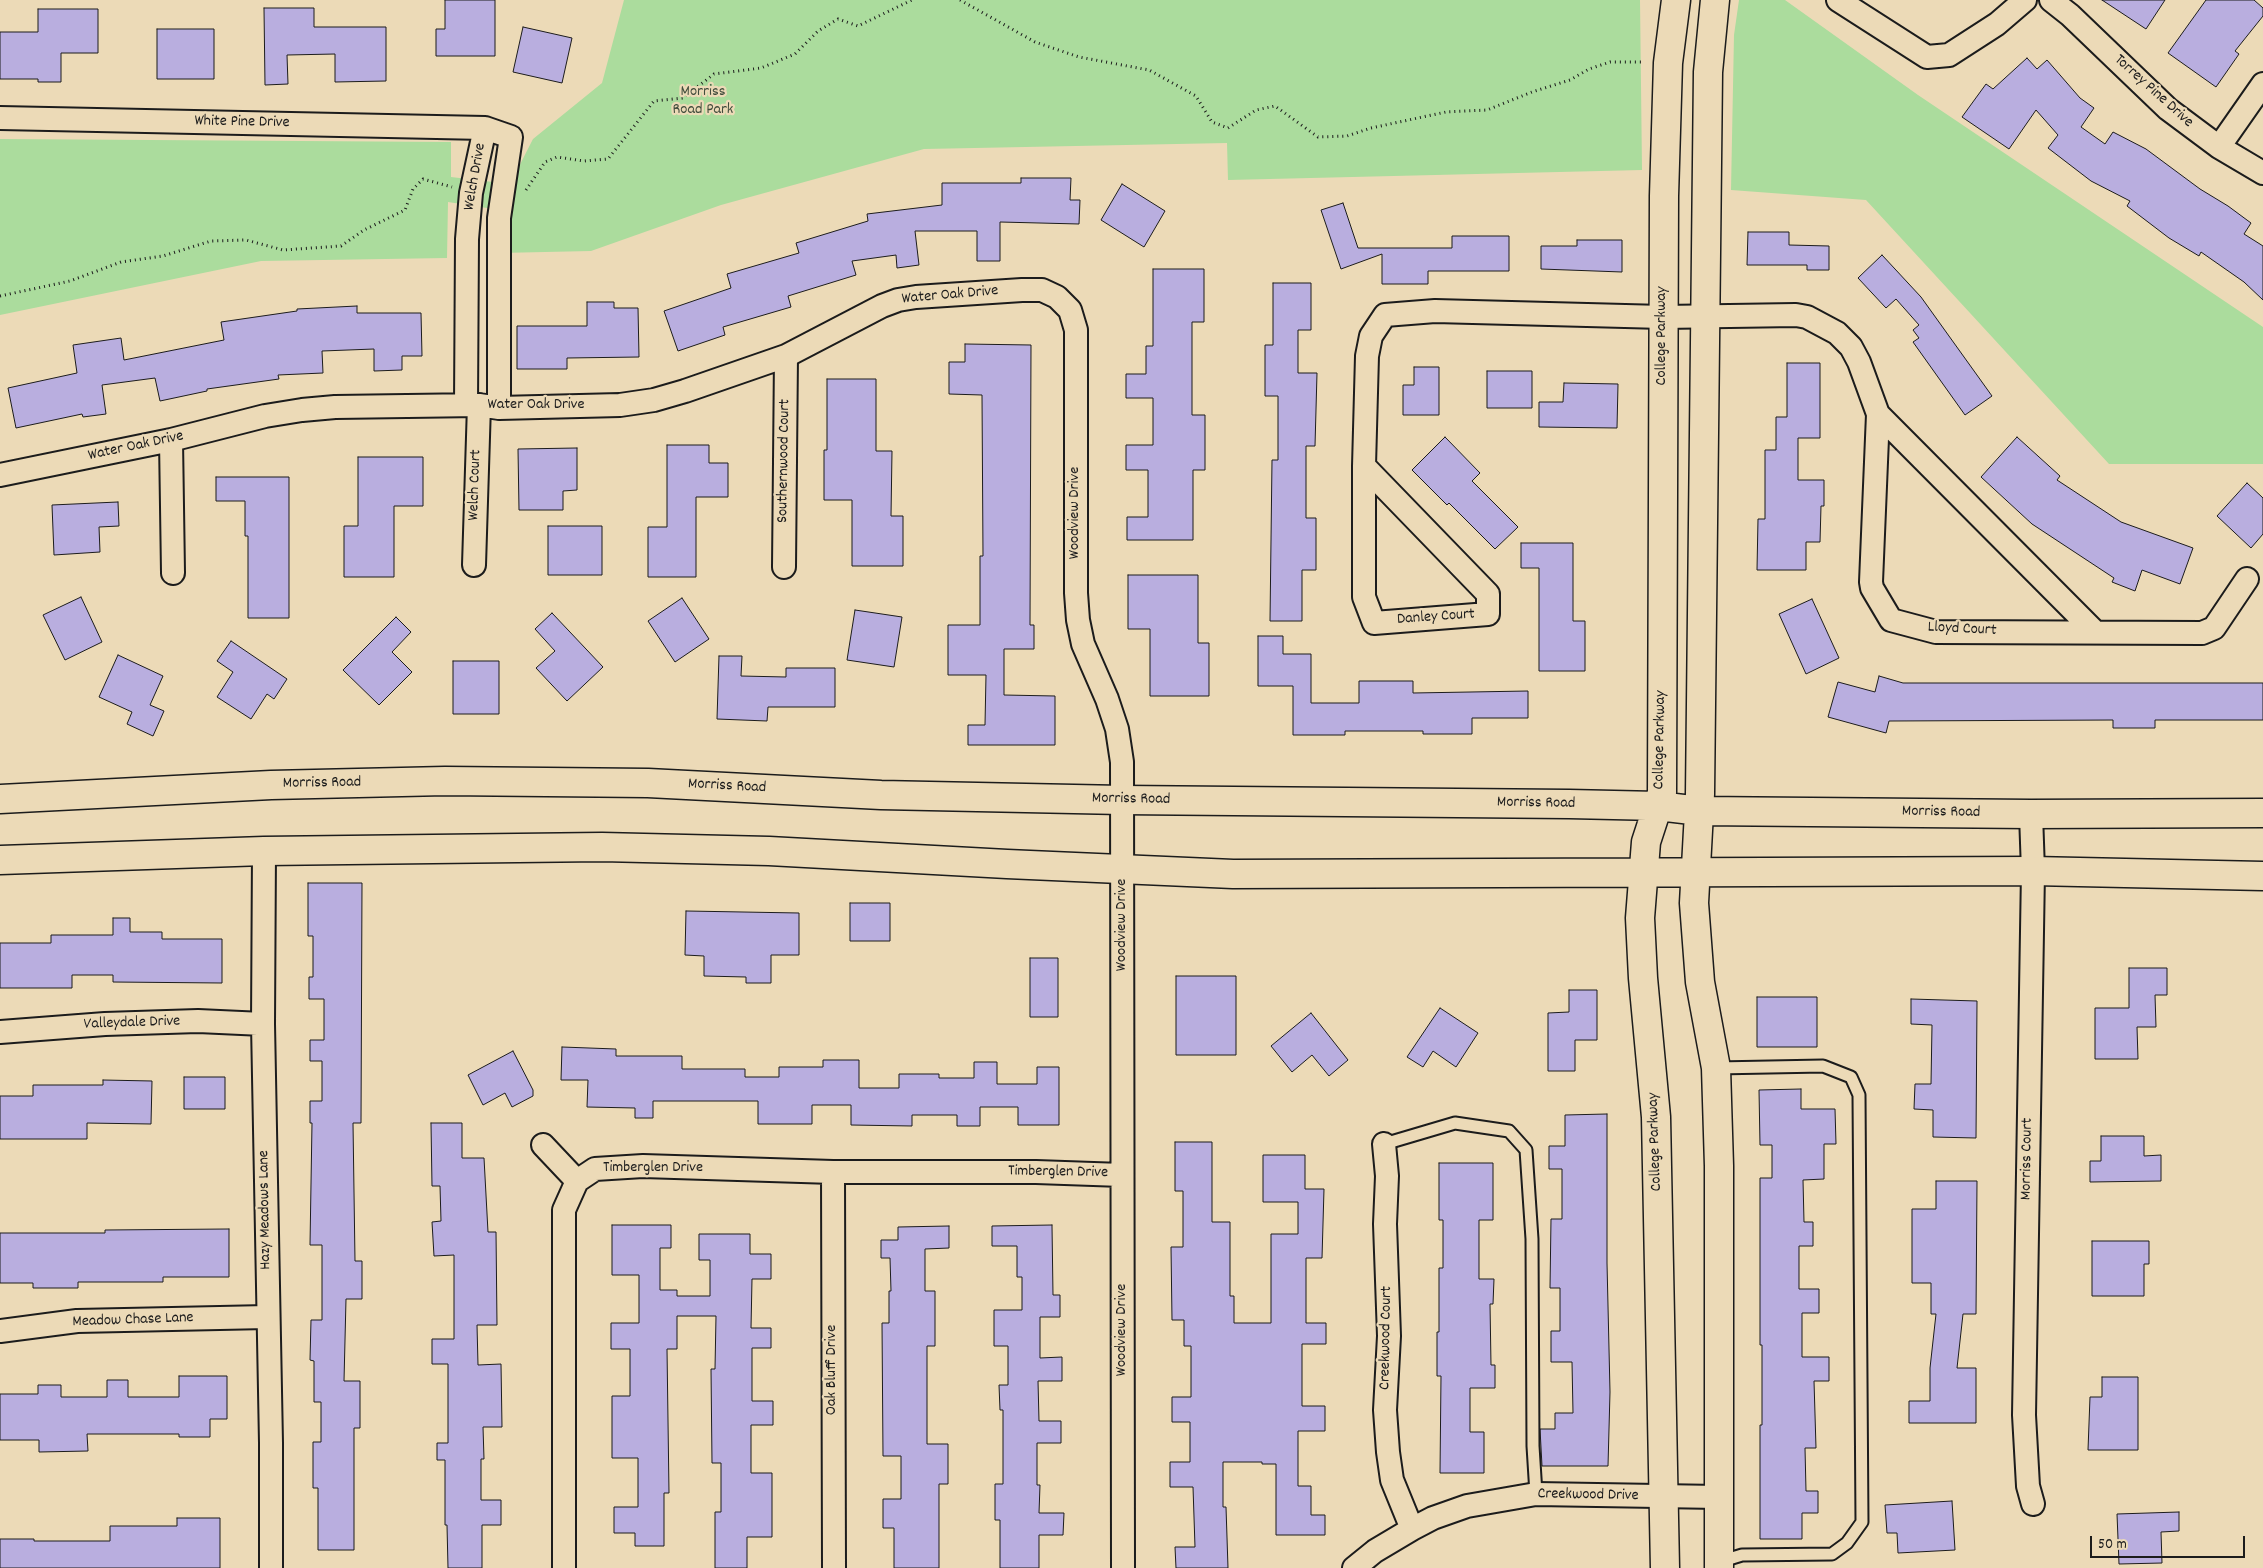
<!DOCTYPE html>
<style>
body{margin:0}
#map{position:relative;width:2263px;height:1568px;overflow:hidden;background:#ecdab7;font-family:Dekko,sans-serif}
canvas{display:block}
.scale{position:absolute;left:2090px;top:1536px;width:155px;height:22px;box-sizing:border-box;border:2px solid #1c1c1c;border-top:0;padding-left:6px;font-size:15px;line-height:18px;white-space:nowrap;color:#1c1c1c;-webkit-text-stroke:4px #ecdab7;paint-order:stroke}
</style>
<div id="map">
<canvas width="2263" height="1568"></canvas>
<div class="scale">50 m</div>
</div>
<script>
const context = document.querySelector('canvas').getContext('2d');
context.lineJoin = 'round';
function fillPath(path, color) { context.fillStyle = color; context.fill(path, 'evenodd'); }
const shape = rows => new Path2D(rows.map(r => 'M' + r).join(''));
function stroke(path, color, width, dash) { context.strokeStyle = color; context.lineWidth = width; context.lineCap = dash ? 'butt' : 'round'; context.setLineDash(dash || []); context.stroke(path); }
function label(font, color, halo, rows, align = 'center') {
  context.font = font + ' Dekko,sans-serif'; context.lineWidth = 4.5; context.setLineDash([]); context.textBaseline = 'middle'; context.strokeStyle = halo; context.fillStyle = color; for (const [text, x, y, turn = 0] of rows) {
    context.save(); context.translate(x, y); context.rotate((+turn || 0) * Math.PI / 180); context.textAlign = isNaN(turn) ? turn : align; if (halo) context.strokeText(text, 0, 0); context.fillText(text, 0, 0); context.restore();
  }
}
const green = shape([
 [624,0,1640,0,1642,170,1228,180,1227,143,924,149,721,205,591,251,499,253,500,210,448,202,447,258,261,261,0,315,0,139,451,142,451,177,510,184,533,139,602,83],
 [1739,0,1785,0,1918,95,2263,327,2263,464,2109,464,1866,200,1731,190,1734,35]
]);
const building = shape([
 [445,0,495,0,495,56,436,56,436,29,445,29,445,0],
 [2102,0,2165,0,2146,29,2102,0],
 [2206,0,2254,0,2263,8,2263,16,2235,51,2239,54,2216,87,2168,53,2206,0],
 [264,8,314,8,314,27,386,27,386,81,335,82,335,54,287,55,288,84,265,85,264,8],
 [38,9,98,9,98,53,61,53,61,82,38,82,38,79,0,79,0,32,38,32,38,9],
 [523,27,572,38,562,83,513,72,523,27],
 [157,29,214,29,214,79,157,79,157,29],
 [2027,58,2037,69,2047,60,2080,98,2094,108,2081,127,2105,144,2113,132,2146,149,2200,189,2228,206,2251,223,2244,234,2263,246,2263,300,2244,282,2201,252,2199,256,2169,238,2127,206,2130,201,2091,181,2048,148,2058,135,2036,110,2009,149,1962,117,1986,84,1993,89,2027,58],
 [1021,178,1071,178,1070,200,1080,200,1079,224,1000,222,1000,261,977,261,977,231,915,231,919,265,897,268,896,255,852,261,856,275,788,296,791,307,723,327,725,335,678,351,664,311,731,288,727,274,799,253,796,243,868,221,867,214,942,205,942,183,1021,183,1021,178],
 [1122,184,1165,211,1144,247,1101,220,1122,184],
 [1343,203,1358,248,1452,248,1452,236,1509,236,1509,271,1428,271,1428,284,1382,284,1382,254,1341,269,1321,210,1343,203],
 [1748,232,1789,232,1789,245,1829,246,1829,270,1807,270,1807,265,1747,265,1748,232],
 [1577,240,1622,240,1622,272,1541,269,1541,246,1577,246,1577,240],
 [1882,255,1921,297,1992,396,1965,415,1913,342,1919,338,1913,330,1919,325,1896,299,1886,308,1858,278,1882,255],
 [1153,269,1204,269,1204,322,1192,322,1192,415,1205,415,1205,470,1193,470,1193,540,1127,540,1127,517,1148,517,1148,470,1126,470,1126,445,1153,445,1153,398,1126,398,1126,374,1146,374,1146,346,1153,346,1153,269],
 [1273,283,1311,283,1311,330,1298,330,1298,373,1317,373,1315,446,1306,446,1306,518,1316,518,1316,570,1302,570,1302,621,1270,621,1272,460,1278,460,1278,396,1265,396,1265,345,1273,345,1273,283],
 [587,302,614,302,614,308,638,308,639,357,567,358,567,369,517,369,517,326,587,326,587,302],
 [357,306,357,313,421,313,422,356,402,356,402,370,374,371,374,349,322,351,323,373,278,375,279,379,207,389,207,391,160,401,155,378,102,385,106,414,83,417,82,414,16,428,8,388,77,373,73,345,121,338,124,360,224,340,221,322,297,311,297,309,357,306],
 [965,344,1031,345,1030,625,1034,625,1034,649,1004,649,1004,695,1055,696,1055,745,968,745,968,725,985,725,986,675,948,675,948,625,980,625,980,556,983,556,982,395,949,394,949,362,965,362,965,344],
 [1787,363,1820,363,1820,438,1798,438,1798,480,1824,480,1824,506,1821,506,1820,542,1806,542,1806,570,1757,570,1758,519,1765,519,1765,450,1776,450,1776,417,1787,417,1787,363],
 [1414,367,1439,367,1439,415,1403,415,1403,385,1414,385,1414,367],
 [1487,371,1532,371,1532,408,1487,408,1487,371],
 [827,379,876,379,876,451,892,451,891,516,903,516,903,566,852,566,852,500,824,500,824,450,827,450,827,379],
 [1564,383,1618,384,1617,428,1539,427,1539,402,1563,402,1564,383],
 [1445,437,1480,473,1472,481,1518,527,1495,549,1449,503,1447,505,1412,470,1445,437],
 [2017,437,2060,476,2057,480,2121,522,2193,548,2180,584,2142,570,2135,591,2112,582,2114,578,2032,524,1981,477,2017,437],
 [667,445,709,445,709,463,728,463,728,497,696,497,696,577,648,577,648,527,667,527,667,445],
 [577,448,577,490,563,491,563,510,519,510,518,449,577,448],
 [358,457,423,457,423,506,394,506,394,577,344,577,344,526,358,526,358,457],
 [216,477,289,477,289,618,248,618,248,536,245,536,245,501,216,501,216,477],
 [2247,483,2263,498,2263,534,2251,548,2217,516,2247,483],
 [118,502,119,526,99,527,100,552,54,555,52,505,118,502],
 [548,526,602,526,602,575,548,575,548,526],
 [1521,543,1573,543,1573,621,1585,621,1585,671,1539,671,1539,568,1521,568,1521,543],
 [1128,575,1198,575,1198,643,1209,643,1209,696,1150,696,1150,629,1128,629,1128,575],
 [81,597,102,642,65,660,43,615,81,597],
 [682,598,709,639,675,662,648,621,682,598],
 [1812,599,1839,658,1806,674,1779,614,1812,599],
 [855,610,902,617,894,667,847,660,855,610],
 [552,613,603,667,567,701,536,668,555,651,535,629,552,613],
 [396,617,411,632,392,652,412,672,379,705,343,670,396,617],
 [1258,636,1283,636,1283,654,1311,654,1311,703,1359,703,1359,681,1413,681,1413,693,1528,691,1528,718,1472,718,1472,734,1423,734,1423,731,1345,731,1345,735,1293,735,1293,686,1258,686,1258,636],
 [231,641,287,679,274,699,267,694,251,719,217,697,233,672,217,661,231,641],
 [118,655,163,676,150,705,164,711,153,736,127,724,132,712,99,697,118,655],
 [719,656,742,656,741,676,786,677,786,668,835,668,835,707,768,707,767,721,717,719,719,656],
 [453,661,499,661,499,714,453,714,453,661],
 [1879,676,1903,683,2263,683,2263,720,2155,720,2155,728,2113,728,2113,720,1889,721,1886,733,1828,717,1838,682,1875,692,1879,676],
 [308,883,362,883,361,1123,353,1123,355,1261,362,1261,362,1299,346,1299,344,1381,360,1381,360,1428,354,1428,354,1550,318,1550,318,1488,313,1488,313,1442,321,1442,321,1402,314,1402,314,1361,310,1360,311,1320,322,1320,322,1245,310,1245,312,1123,310,1123,310,1101,322,1101,322,1061,310,1061,310,1040,324,1040,324,999,309,999,309,977,313,977,313,936,308,936,308,883],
 [850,903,890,903,890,941,850,941,850,903],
 [686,911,799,913,799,955,771,955,771,983,746,983,746,977,704,976,704,956,685,955,686,911],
 [113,918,130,918,130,932,162,932,162,939,222,939,222,983,113,982,113,975,72,975,72,988,0,988,0,943,51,943,51,935,113,935,113,918],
 [1030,958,1058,958,1058,1017,1030,1017,1030,958],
 [2129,968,2167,968,2167,995,2155,995,2156,1027,2137,1027,2138,1059,2095,1059,2095,1008,2129,1008,2129,968],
 [1176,976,1236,976,1236,1055,1176,1055,1176,976],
 [1569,990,1597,990,1597,1040,1575,1040,1575,1071,1548,1071,1548,1013,1569,1012,1569,990],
 [1757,997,1817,997,1817,1047,1757,1047,1757,997],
 [1911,999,1977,1001,1976,1138,1933,1137,1933,1110,1914,1109,1915,1084,1931,1084,1932,1025,1911,1024,1911,999],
 [1440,1008,1478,1033,1456,1067,1433,1051,1423,1067,1407,1057,1440,1008],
 [1311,1013,1348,1060,1329,1076,1312,1055,1292,1072,1271,1046,1311,1013],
 [562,1047,616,1049,616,1056,682,1056,682,1069,745,1069,745,1077,779,1077,779,1067,823,1067,823,1060,859,1060,859,1088,899,1088,899,1074,939,1074,939,1078,974,1078,974,1062,997,1062,997,1084,1037,1084,1037,1067,1059,1067,1059,1125,1018,1125,1018,1107,980,1107,980,1126,957,1126,957,1115,912,1115,912,1126,851,1125,851,1105,812,1105,812,1124,758,1124,758,1101,653,1101,653,1118,635,1118,635,1108,587,1107,588,1080,561,1080,562,1047],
 [513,1051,533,1090,533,1096,512,1107,505,1093,483,1105,468,1075,513,1051],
 [184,1077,225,1077,225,1109,184,1109,184,1077],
 [103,1080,152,1081,151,1124,87,1123,87,1139,0,1139,0,1096,33,1096,33,1085,103,1085,103,1080],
 [1801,1089,1801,1109,1835,1109,1836,1144,1824,1144,1824,1179,1803,1180,1804,1222,1813,1222,1813,1246,1799,1246,1799,1289,1819,1289,1819,1313,1802,1313,1802,1357,1829,1357,1829,1381,1814,1381,1816,1448,1805,1448,1806,1491,1818,1491,1818,1513,1802,1513,1802,1539,1760,1539,1760,1425,1762,1425,1762,1345,1760,1345,1760,1178,1772,1178,1772,1145,1760,1145,1759,1090,1801,1089],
 [1607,1114,1607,1263,1610,1392,1608,1466,1542,1466,1540,1429,1555,1429,1555,1413,1573,1413,1572,1362,1551,1362,1551,1331,1560,1331,1560,1288,1550,1288,1551,1219,1562,1219,1562,1169,1549,1169,1549,1146,1565,1146,1565,1115,1607,1114],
 [431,1123,462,1123,462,1158,484,1158,488,1232,496,1232,497,1325,477,1325,478,1365,501,1364,502,1427,483,1427,484,1459,481,1459,481,1500,501,1500,501,1525,482,1525,482,1568,448,1568,447,1525,445,1525,445,1460,437,1460,437,1443,448,1443,448,1364,432,1364,432,1339,454,1339,454,1255,434,1256,432,1222,441,1221,440,1186,432,1186,431,1123],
 [2101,1136,2144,1136,2144,1156,2161,1155,2161,1181,2090,1182,2090,1161,2101,1161,2101,1136],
 [1175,1142,1212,1142,1212,1222,1230,1222,1230,1296,1234,1296,1234,1323,1271,1323,1271,1234,1298,1234,1298,1202,1263,1202,1263,1155,1305,1155,1305,1189,1324,1189,1322,1258,1306,1258,1306,1323,1326,1323,1326,1344,1302,1344,1302,1406,1325,1406,1325,1431,1298,1431,1298,1486,1311,1486,1311,1515,1325,1515,1325,1535,1276,1535,1276,1464,1262,1464,1262,1462,1223,1462,1223,1507,1226,1507,1228,1568,1176,1568,1175,1547,1195,1547,1193,1487,1170,1487,1170,1462,1190,1462,1190,1422,1172,1422,1172,1397,1191,1397,1191,1346,1184,1346,1184,1320,1172,1320,1171,1247,1183,1247,1183,1191,1175,1191,1175,1142],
 [1439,1163,1493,1163,1493,1220,1479,1220,1479,1279,1494,1279,1493,1304,1490,1304,1491,1365,1495,1365,1495,1388,1470,1388,1470,1432,1484,1432,1484,1473,1440,1473,1441,1376,1437,1376,1437,1332,1439,1332,1439,1268,1443,1268,1443,1220,1439,1220,1439,1163],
 [1936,1181,1977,1181,1976,1314,1963,1314,1957,1368,1976,1368,1976,1423,1909,1423,1909,1401,1930,1401,1930,1368,1936,1314,1931,1314,1931,1283,1912,1283,1912,1209,1936,1209,1936,1181],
 [612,1225,671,1225,671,1248,660,1248,660,1290,677,1290,677,1296,710,1296,710,1260,699,1260,699,1234,750,1234,750,1254,771,1254,771,1279,752,1279,751,1328,771,1328,771,1348,752,1348,752,1401,773,1401,773,1425,751,1425,751,1473,772,1473,772,1537,747,1537,747,1568,715,1568,715,1512,721,1512,721,1463,712,1463,711,1369,715,1369,716,1316,677,1316,677,1349,667,1349,669,1493,664,1493,664,1546,635,1546,635,1533,614,1533,614,1507,638,1507,638,1458,612,1458,612,1396,630,1396,630,1349,611,1349,611,1323,639,1323,639,1275,612,1275,612,1225],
 [1052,1225,1053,1295,1060,1295,1060,1317,1040,1317,1040,1358,1062,1357,1062,1381,1038,1381,1039,1421,1061,1421,1061,1443,1037,1443,1037,1485,1040,1485,1039,1513,1064,1513,1063,1535,1039,1535,1039,1568,1000,1568,1000,1520,995,1520,995,1484,1003,1484,1003,1410,1000,1410,999,1385,1008,1385,1008,1346,994,1346,994,1310,1022,1310,1022,1277,1017,1277,1017,1246,992,1246,992,1226,1052,1225],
 [949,1226,949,1248,925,1249,925,1291,935,1291,935,1346,927,1346,927,1444,948,1444,948,1484,939,1484,939,1568,894,1568,894,1528,883,1528,883,1499,901,1499,901,1456,883,1456,882,1323,889,1323,889,1291,891,1291,890,1258,881,1258,881,1240,898,1240,898,1227,949,1226],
 [229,1229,229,1277,163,1277,163,1282,78,1282,78,1288,33,1288,33,1283,0,1283,0,1233,105,1233,105,1230,229,1229],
 [2092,1241,2149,1241,2149,1264,2144,1264,2144,1296,2092,1296,2092,1241],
 [179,1376,227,1376,227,1419,210,1419,210,1437,179,1437,179,1434,87,1434,88,1451,39,1452,39,1440,0,1440,0,1394,38,1394,38,1385,61,1385,61,1397,107,1397,107,1380,128,1380,128,1397,179,1397,179,1376],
 [2102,1377,2138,1377,2138,1450,2088,1450,2090,1397,2102,1397,2102,1377],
 [1952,1501,1955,1550,1898,1553,1897,1533,1887,1533,1885,1505,1952,1501],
 [2179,1512,2179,1531,2161,1532,2162,1563,2119,1564,2117,1514,2179,1512],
 [177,1518,220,1518,220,1568,0,1568,0,1539,34,1539,34,1541,110,1541,110,1526,177,1526,177,1518]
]);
const path = shape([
 [960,0,1035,42,1079,57,1149,70,1196,96,1212,122,1228,128,1256,110,1275,106,1318,137,1347,136,1371,128,1446,112,1487,110,1532,92,1570,80,1589,69,1610,62,1644,62],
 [526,190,545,162,557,157,584,161,608,159,654,101,683,98,714,74,761,68,795,54,818,31,838,19,858,26,912,0],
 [0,296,70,281,121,262,163,256,211,241,246,240,283,250,341,246,364,230,405,210,413,189,423,179,452,187]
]);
const service = shape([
 [1716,1068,1823,1066,1851,1077,1859,1095,1862,1522,1847,1543,1832,1554,1742,1555,1719,1562],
 [1384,1144,1455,1123,1509,1131,1526,1150,1532,1239,1533,1446,1536,1494]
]);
const minor = shape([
 [1838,0,1927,57,1949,55,1997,24,2025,0],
 [2051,0,2070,15,2168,109,2219,147,2263,173],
 [0,118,485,128,511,137,499,218,499,408],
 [2219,147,2263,84],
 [466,405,467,239,471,193,485,128],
 [1878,414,2095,632],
 [171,440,173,573],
 [1364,466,1367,356,1371,336,1385,315,1435,311,1663,317,1796,315,1807,317,1837,333,1851,347,1859,362,1878,414,1871,582,1872,588,1891,620,1936,632,2202,633,2214,628,2247,579],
 [1364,466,1488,594,1488,614,1374,623,1364,597,1364,466],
 [0,475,171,440,265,416,302,410,335,407,479,405,499,408,620,405,654,400,685,391,786,356,882,306,898,300,916,297,1022,290,1042,290,1057,297,1070,310,1076,330,1076,593,1078,620,1083,644,1107,699,1117,729,1122,762,1123,1568],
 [474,565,479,405],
 [784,567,786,356],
 [2031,814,2033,871,2024,1415,2028,1486,2033,1504],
 [264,851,263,1024,271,1443,271,1568],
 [0,1032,105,1024,198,1021,263,1024],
 [1384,1144,1387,1176,1385,1224,1389,1336,1385,1410,1388,1452,1392,1480,1412,1529],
 [543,1145,577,1181],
 [833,1172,834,1568],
 [0,1331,77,1321,267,1317],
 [564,1568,564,1210,577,1181,595,1169,643,1166,833,1172,1036,1172,1122,1175],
 [1354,1568,1375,1551,1412,1529,1433,1518,1467,1506,1536,1494,1719,1497]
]);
const secondary = shape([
 [1715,0,1708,72,1700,794,1694,903,1700,982,1716,1068,1719,1166,1719,1568],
 [0,799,271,785,445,781,648,783,881,795,1122,800,1569,804,1658,806,1700,811,2031,814,2263,813],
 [0,860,264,851,602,847,769,851,1007,864,1233,874,2033,871,2263,876],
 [1665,1568,1656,1117,1643,978,1640,918,1646,842,1662,793,1664,196,1668,63,1676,0]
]);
const streetNames = [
 ["Torrey Pine Drive",2153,92,42],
 ["White Pine Drive",242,123,1],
 ["Welch Drive",476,177,-80],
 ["Water Oak Drive",950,296,-5],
 ["College Parkway",1663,336,-90],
 ["Water Oak Drive",536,406],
 ["Water Oak Drive",136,447,-12],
 ["Southernwood Court",785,461,-89],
 ["Welch Court",476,485,-88],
 ["Woodview Drive",1076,513,-90],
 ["Danley Court",1436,618,-4],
 ["Lloyd Court",1962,630,3],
 ["College Parkway",1661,740,-89],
 ["Morriss Road",322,784,-1],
 ["Morriss Road",727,787,3],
 ["Morriss Road",1131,800,1],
 ["Morriss Road",1536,804,1],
 ["Morriss Road",1941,813,1],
 ["Woodview Drive",1123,925,-90],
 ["Valleydale Drive",132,1024,-2],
 ["College Parkway",1656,1142,-92],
 ["Morriss Court",2028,1159,-89],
 ["Timberglen Drive",653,1169],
 ["Timberglen Drive",1058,1173,1],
 ["Hazy Meadows Lane",266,1210,-91],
 ["Meadow Chase Lane",133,1321,-2],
 ["Woodview Drive",1123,1330,-90],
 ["Creekwood Court",1387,1338,-89],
 ["Oak Bluff Drive",833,1370,-90],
 ["Creekwood Drive",1588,1496,1]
];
const parkNames = [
 ["Morriss",703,93],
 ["Road Park",703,111]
];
fillPath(green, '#abdc9d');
fillPath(building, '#b9aedf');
stroke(building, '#1c1c1c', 1);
stroke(service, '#1c1c1c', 15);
stroke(minor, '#1c1c1c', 26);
stroke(secondary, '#1c1c1c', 31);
stroke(path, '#1c1c1c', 3, [1, 4]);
stroke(service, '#ecdab7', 11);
stroke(minor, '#ecdab7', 22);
stroke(secondary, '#ecdab7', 28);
label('16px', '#1c1c1c', '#ecdab7', streetNames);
label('16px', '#404c3c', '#ecdab7', parkNames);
</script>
